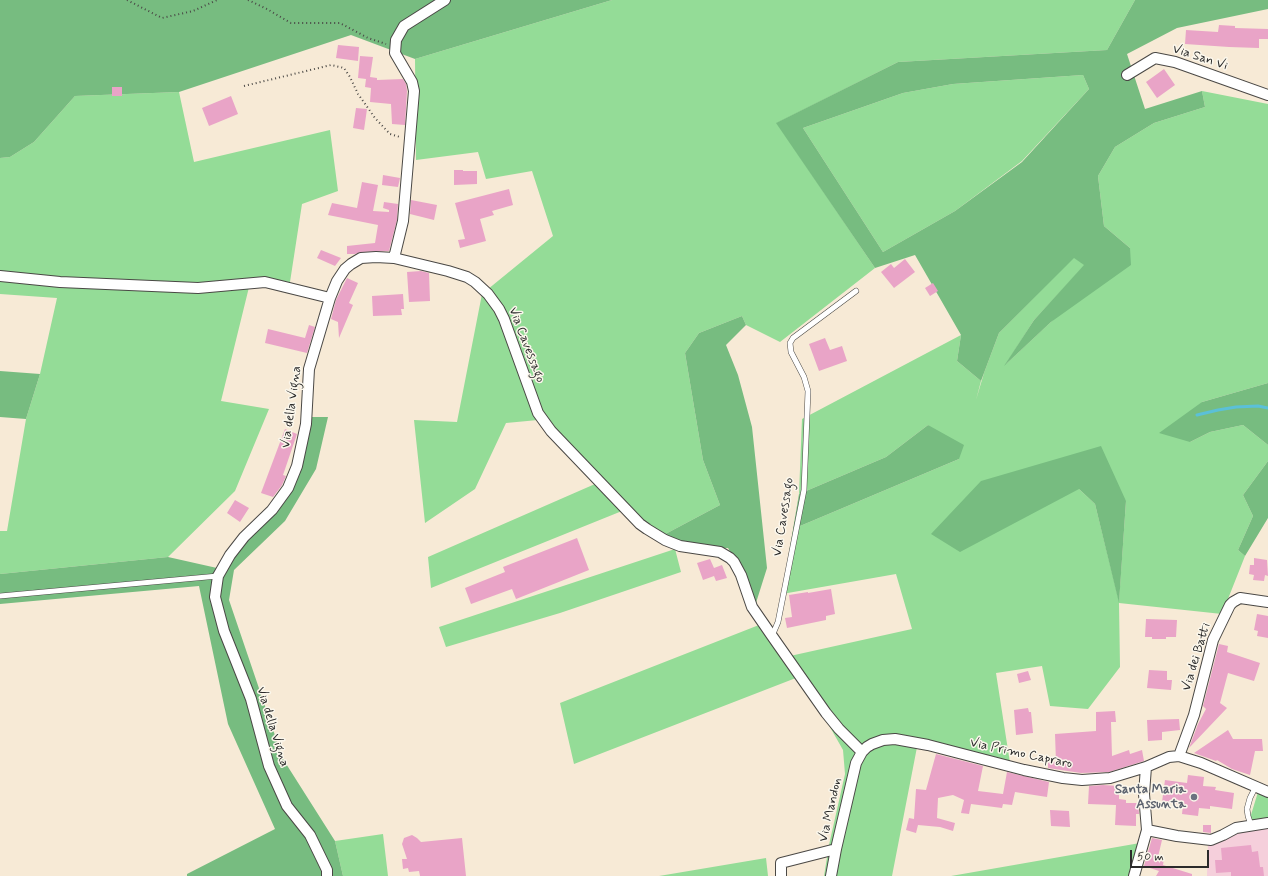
<!DOCTYPE html>
<style>
body{margin:0}
#map{position:relative;width:1268px;height:876px;overflow:hidden;background:#f7ead6;font-family:Mynerve,sans-serif}
canvas{display:block}
.scale{position:absolute;left:1130px;top:850px;width:79px;height:18px;box-sizing:border-box;border:2px solid #2b2b2b;border-top:0;padding-left:5px;font-size:12px;line-height:14px;white-space:nowrap;color:#2b2b2b;-webkit-text-stroke:3px #fbf7ec;paint-order:stroke}
</style>
<div id="map">
<canvas width="1268" height="876"></canvas>
<div class="scale">50 m</div>
</div>
<script>
const context = document.querySelector('canvas').getContext('2d');
context.lineJoin = 'round';
function fillPath(path, color) { context.fillStyle = color; context.fill(path, 'evenodd'); }
const shape = rows => new Path2D(rows.map(r => 'M' + r).join(''));
function stroke(path, color, width, dash) { context.strokeStyle = color; context.lineWidth = width; context.lineCap = dash ? 'butt' : 'round'; context.setLineDash(dash || []); context.stroke(path); }
function label(font, color, halo, rows, align = 'center') {
  context.font = font + ' Mynerve,sans-serif'; context.lineWidth = 3; context.setLineDash([]); context.textBaseline = 'middle'; context.strokeStyle = halo; context.fillStyle = color; for (const [text, x, y, turn = 0] of rows) {
    context.save(); context.translate(x, y); context.rotate((+turn || 0) * Math.PI / 180); context.textAlign = isNaN(turn) ? turn : align; if (halo) context.strokeText(text, 0, 0); context.fillText(text, 0, 0); context.restore();
  }
}
const built = shape([
 [1268,826,1268,876,1207,876,1208,843,1231,832]
]);
const green = shape([
 [612,0,1135,0,1107,50,898,62,777,123,875,268,780,342,746,325,742,316,699,333,685,353,703,460,720,505,656,539,622,511,431,588,428,557,595,484,538,420,506,423,475,489,425,523,414,420,457,422,482,294,553,236,532,171,486,179,478,152,416,160,415,59],
 [1083,75,1089,89,1022,161,955,211,883,252,803,128,903,93,953,84],
 [1202,91,1268,104,1268,383,1202,402,1190,442,1210,432,1243,425,1268,445,1268,461,1243,495,1253,516,1238,550,1245,556,1222,614,1119,603,1120,667,1088,709,1050,706,1042,666,996,673,1010,763,918,742,892,876,824,876,829,845,845,774,843,750,801,676,574,764,560,703,759,625,790,656,912,629,896,574,782,594,793,529,959,459,928,425,886,457,799,494,802,419,961,335,957,361,981,381,976,400,984,373,999,333,1074,257,1085,265,1034,320,1006,364,1130,248,1104,226,1098,176,1115,147,1154,123,1205,107],
 [1079,489,1126,501,1119,601,1095,504],
 [179,92,194,162,330,130,338,191,302,204,290,282,251,279,221,401,269,409,235,491,168,557,0,574,0,531,7,531,26,419,40,374,57,298,0,294,0,158,10,157,34,142,75,96],
 [675,549,681,572,560,613,446,647,439,627],
 [1258,792,1268,796,1268,826,1247,828],
 [383,834,388,876,343,876,335,841],
 [1140,843,1131,876,951,876],
 [766,858,768,876,659,876]
]);
const forest = shape([
 [0,0,612,0,415,59,351,35,179,92,75,96,34,142,10,157,0,158],
 [1135,0,1268,0,1268,9,1177,28,1127,54,1145,109,1202,91,1205,107,1154,123,1115,147,1098,176,1104,226,1130,248,1131,265,1051,322,1004,366,1034,320,1084,265,1074,258,999,333,981,381,957,361,961,335,915,255,875,268,776,123,898,62,1107,50],
 [1083,75,1089,89,1022,162,955,211,883,252,803,128,903,93,953,84],
 [742,316,746,325,726,345,738,375,752,427,767,568,755,606,742,572,728,548,675,549,656,539,720,505,703,460,685,353,699,333],
 [0,371,40,374,26,419,0,417],
 [1268,383,1268,445,1243,425,1210,432,1190,442,1159,433,1202,402],
 [312,417,328,417,316,469,285,521,234,570,229,600,283,759,335,841,343,876,187,876,187,874,275,829,228,724,199,586,0,604,0,574,168,557,217,568,275,512,302,466],
 [928,425,964,445,959,459,793,529,799,494,886,457],
 [1101,446,1126,501,1119,603,1095,504,1079,489,960,552,931,534,981,481],
 [1268,461,1268,518,1245,556,1238,550,1253,516,1243,495]
]);
const stream = shape([
 [1197,415,1218,410,1236,407,1258,406,1268,408]
]);
const building = shape([
 [1219,25,1235,26,1235,28,1268,29,1268,39,1259,39,1259,48,1229,47,1185,44,1186,30,1218,32],
 [338,45,359,47,358,61,336,58],
 [360,56,373,57,370,77,377,78,377,80,403,79,406,84,407,91,405,125,392,124,391,104,370,102,371,88,365,87,366,79,358,78],
 [1164,69,1175,85,1157,98,1146,82],
 [112,87,122,87,122,96,112,96],
 [231,96,238,114,209,126,202,108],
 [356,108,367,109,364,130,353,128],
 [454,170,463,170,463,171,477,171,477,184,454,185],
 [383,175,400,178,398,187,382,185],
 [362,182,378,185,373,211,389,212,389,210,383,208,384,202,398,204,397,220,389,251,361,252,355,254,347,254,347,246,375,243,378,225,328,215,332,203,357,208],
 [509,189,513,205,492,211,494,215,480,219,486,241,460,248,458,240,465,239,455,203],
 [411,200,437,205,434,220,410,214],
 [321,250,341,258,335,266,317,258],
 [905,259,915,272,894,288,881,272,891,264,894,268],
 [421,271,429,273,430,301,409,302,407,272],
 [347,278,358,283,349,303,353,305,339,338,338,322,331,319,336,300],
 [933,283,938,291,930,296,925,288],
 [403,294,404,309,401,309,402,315,373,316,372,296],
 [309,325,315,327,307,353,265,343,268,329,305,338],
 [825,338,830,350,842,346,847,361,819,371,809,344],
 [285,429,297,434,283,475,286,476,282,485,273,497,261,493],
 [235,500,249,508,240,522,227,513],
 [577,538,589,570,516,599,512,589,471,604,465,588,505,572,503,567],
 [1254,558,1267,560,1268,576,1265,575,1264,581,1253,580,1254,575,1249,574,1250,565,1254,565],
 [710,559,714,568,722,565,727,578,716,581,714,576,703,580,697,563],
 [831,589,835,614,826,616,826,620,787,628,785,618,792,617,789,595,808,592,808,593],
 [1257,614,1268,616,1268,638,1257,636,1258,631,1254,630],
 [1146,619,1177,620,1176,637,1166,637,1166,639,1152,639,1152,637,1145,637],
 [1219,644,1228,646,1227,652,1260,663,1254,681,1228,673,1220,703,1227,708,1189,748,1198,724,1206,709,1203,706],
 [1149,670,1167,671,1167,680,1172,680,1171,690,1147,688],
 [1028,671,1031,680,1019,683,1017,674],
 [1028,708,1029,712,1031,712,1033,733,1016,735,1014,710],
 [1115,711,1116,722,1111,722,1112,756,1129,750,1130,754,1142,750,1144,761,1109,772,1081,773,1048,768,1048,761,1056,762,1055,734,1096,731,1096,712],
 [1179,719,1180,730,1162,732,1162,740,1148,741,1147,720],
 [1228,730,1233,739,1262,739,1263,751,1255,751,1250,775,1232,769,1217,760,1216,761,1194,753],
 [936,754,983,766,978,791,1003,794,1007,772,1049,782,1047,797,1015,792,1012,805,1003,804,1002,808,971,804,969,814,961,813,964,800,953,795,938,798,937,818,955,823,953,831,940,827,918,825,916,833,906,830,909,818,914,819,916,789,926,790],
 [1188,775,1204,777,1203,786,1216,787,1215,790,1234,793,1232,809,1210,806,1210,809,1199,808,1198,816,1182,814,1183,805,1162,802,1165,780,1187,783],
 [1103,785,1119,786,1119,799,1126,800,1126,803,1138,803,1139,814,1136,814,1136,826,1115,825,1116,805,1088,804,1089,786],
 [1050,810,1069,811,1070,827,1051,826],
 [1203,825,1211,825,1211,833,1203,832],
 [412,835,417,838,421,842,462,838,466,876,420,876,419,871,409,872,408,868,403,869,402,859,407,859,402,844,404,838],
 [1152,838,1162,840,1158,857,1164,859,1163,865,1192,874,1192,876,1156,876,1159,871,1144,866],
 [1251,845,1252,852,1258,851,1260,867,1263,867,1264,876,1231,876,1231,872,1216,873,1215,860,1222,860,1221,848]
]);
const path = shape([
 [127,0,162,18,193,11,217,0],
 [248,0,267,9,291,23,340,23,368,38,386,44],
 [244,86,331,65,344,68,350,77,358,94,375,118,390,134,400,137]
]);
const lane = shape([
 [0,596,218,576],
 [772,636,778,622,804,490,808,391,804,377,791,352,790,343,793,338,856,291],
 [1251,825,1248,816,1247,809,1250,798,1256,786]
]);
const street = shape([
 [445,0,404,26,396,40,395,53,412,82,414,91,403,221,394,258,448,271,467,277,475,282,488,294,499,309,504,319,538,413,551,431,640,524,647,529,665,540,680,546,720,552,730,558,734,562,741,575,752,607,772,636,826,713,839,729,862,752],
 [1127,75,1155,58,1175,62,1268,95],
 [0,276,60,282,198,288,265,282,330,298],
 [1179,756,1194,715,1213,640,1230,605,1233,602,1240,598,1268,602],
 [1147,830,1177,836,1211,840,1223,835,1236,828,1268,823],
 [327,876,327,870,310,835,287,806,269,766,251,699,224,631,215,597,218,576,230,555,244,537,272,510,288,488,297,466,306,424,309,369,330,298,337,281,345,269,351,264,361,258,376,257,394,258],
 [781,876,781,863,836,849],
 [831,876,836,849,856,763,862,752,867,747,872,744,883,740,895,739,928,745,1024,770,1063,778,1082,780,1110,778,1146,767,1169,757,1179,756,1201,763,1268,792],
 [1134,876,1147,830,1144,794,1146,767]
]);
const markers = [
 [1194,797,4,"#6b7280"]
];
const streetNames = [
 ["Via San Vi",1200,58,18],
 ["Via Cavessago",526,345,69],
 ["Via della Vigna",292,407,-82],
 ["Via Cavessago",784,517,-81],
 ["Via dei Batti",1197,657,-73],
 ["Via della Vigna",272,727,73],
 ["Via Primo Capraro",1021,754,12],
 ["Via Mandon",831,810,-77]
];
const worshipNames = [
 ["Santa Maria",1186,790],
 ["Assunta",1186,805]
];
fillPath(built, '#f5cfdb');
fillPath(green, '#94dc97');
fillPath(forest, '#77bc80');
stroke(stream, '#5bc0d8', 3);
fillPath(building, '#e9a4c7');
stroke(lane, '#4a4845', 6);
stroke(street, '#4a4845', 12);
stroke(path, '#4a4845', 2, [1, 3]);
stroke(lane, '#fff', 5);
stroke(street, '#fff', 10);
for (const [x, y, r, color] of markers) { const dot = new Path2D(); dot.arc(x, y, r, 0, 2 * Math.PI); context.fillStyle = color; context.fill(dot); stroke(dot, '#fbf7ec', 1.5); }
label('13px', '#2b2b2b', '#fbf7ec', streetNames);
label('bold 13px', '#5b616d', '#fbf7ec', worshipNames, 'right');
</script>
